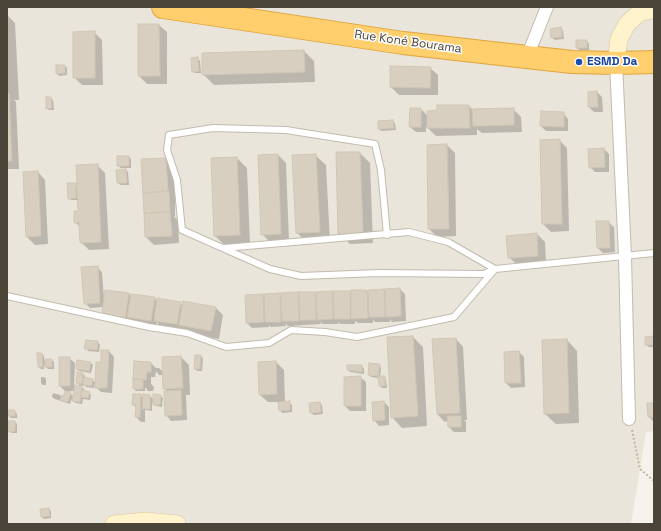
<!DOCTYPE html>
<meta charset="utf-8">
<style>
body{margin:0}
#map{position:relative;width:661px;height:531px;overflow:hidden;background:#f6f3ec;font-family:"Space Grotesk",sans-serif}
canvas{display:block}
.frame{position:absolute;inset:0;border:8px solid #4b4439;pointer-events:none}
</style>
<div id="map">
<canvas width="661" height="531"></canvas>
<div class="frame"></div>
</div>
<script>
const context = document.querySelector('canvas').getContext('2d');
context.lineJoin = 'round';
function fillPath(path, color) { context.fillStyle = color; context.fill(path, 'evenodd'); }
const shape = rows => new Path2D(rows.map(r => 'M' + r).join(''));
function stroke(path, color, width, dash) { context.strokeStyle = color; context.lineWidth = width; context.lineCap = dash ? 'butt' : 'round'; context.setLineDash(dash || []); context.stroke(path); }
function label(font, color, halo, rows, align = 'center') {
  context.font = font + ' "Space Grotesk",sans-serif'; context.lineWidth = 3; context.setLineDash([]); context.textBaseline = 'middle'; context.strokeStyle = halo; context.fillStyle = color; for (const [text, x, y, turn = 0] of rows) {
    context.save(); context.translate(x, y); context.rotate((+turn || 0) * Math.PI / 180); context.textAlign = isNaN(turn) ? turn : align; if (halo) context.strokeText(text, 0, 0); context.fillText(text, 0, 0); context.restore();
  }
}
const residential = shape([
 [7,7,654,7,654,431,646,432,631,524,7,524]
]);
const shadow = shape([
 [7,15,15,23,19,100,14,100,16,102,19,169,7,169],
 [139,25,159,25,167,32,167,84,147,84,139,76],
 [561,28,563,31,564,39,555,40,552,38],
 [94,32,102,40,103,85,82,85,74,77],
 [587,41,589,44,589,50,579,50,577,48],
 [304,51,314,61,315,82,214,85,203,74],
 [197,58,200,61,201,73,195,73,193,71],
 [65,66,67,68,67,75,59,76,57,73],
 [430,68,438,75,438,95,399,95,391,87],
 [597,92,602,97,603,112,594,112,589,107],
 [51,98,53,100,54,110,49,110,47,108],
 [469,106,473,110,513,109,521,117,522,132,482,133,477,129,477,135,436,136,426,126,426,132,416,132,410,127,411,109,421,109,428,116],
 [563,113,568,119,568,131,546,131,541,126],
 [393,121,395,123,396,130,381,131,379,129,379,122],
 [559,140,567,148,569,231,551,232,543,224],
 [447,145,455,153,456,236,437,237,429,229,428,146],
 [604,149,609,154,609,172,595,172,590,167],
 [360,153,370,163,373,243,350,244,339,234],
 [278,155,286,163,289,242,270,242,262,234],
 [315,155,326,165,330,242,308,243,297,233],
 [129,157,131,159,131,168,121,168,118,166],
 [237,158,247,168,250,245,226,246,215,236],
 [165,159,173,166,175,199,175,216,174,216,178,221,179,243,154,245,146,237],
 [97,165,105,173,109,249,89,250,81,242,80,227,75,222,79,212,79,200,71,200,69,198,75,184,78,187],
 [126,170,128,172,129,185,121,185,118,183],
 [38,172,45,180,48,244,35,245,27,237],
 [608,222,614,227,615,252,603,253,598,248],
 [537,234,545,242,546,263,517,265,509,257],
 [97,267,102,272,104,299,129,294,131,297,154,298,157,301,180,303,183,306,216,308,223,315,219,339,187,333,182,328,182,329,160,326,157,322,156,325,133,325,110,322,103,314,104,307,90,308,85,303],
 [400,289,405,294,406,321,392,322,390,319,390,322,375,322,373,320,373,323,358,323,355,321,355,324,340,324,338,322,338,324,323,324,320,322,321,324,288,326,285,323,286,326,271,327,269,325,269,327,252,328,247,323,263,295,265,298,279,294,282,297,297,293,300,296,314,293,317,295,332,292,334,295,349,292,352,294,367,291,369,293,369,291],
 [413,337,423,347,427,426,402,428,392,417],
 [654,337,654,347,649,347,646,345],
 [456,339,463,347,467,420,464,420,466,422,466,432,454,432,449,427,448,421,445,422,437,414],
 [567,340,577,351,579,423,556,424,545,414],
 [98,342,100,345,99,352,88,351,86,348],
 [109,351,114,357,112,393,101,392,96,387,102,363],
 [519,352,524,357,525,387,511,388,506,383,505,353],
 [42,354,44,356,44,360,52,360,54,362,54,369,48,369,44,365,44,369,41,369,39,367],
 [201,356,203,358,202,371,197,371,195,369],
 [181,357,189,365,190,395,186,395,187,420,171,421,166,415,168,392,164,388,164,375,159,375,156,371,155,377,151,377,151,384,154,387,153,391,148,391,145,387,145,391,136,391,134,389,151,363,156,368,159,368,163,372],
 [69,358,75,363,74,386,81,387,77,382,83,374,85,376,85,378,92,380,95,382,94,388,86,387,84,384,84,386,80,385,84,389,84,392,89,393,91,395,90,400,83,399,82,404,76,403,73,401,75,391,65,391,60,386],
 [276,362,284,370,285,403,289,403,292,405,292,412,282,413,280,410,279,402,268,402,260,395,259,363],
 [90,363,93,365,91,373,79,371,77,369],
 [379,365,381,368,380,377,384,377,386,379,387,388,382,388,380,386,379,378,371,377,369,374],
 [362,366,364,369,364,374,350,372,348,369],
 [41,377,44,377,46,379,46,385,43,385,41,383],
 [360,377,366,382,366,411,350,411,345,406,345,378],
 [53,393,60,395,62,398,70,393,73,396,70,404,55,399,52,397],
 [140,395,144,398,150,396,154,400,160,396,163,398,162,407,156,406,152,402,152,411,145,410,145,422,141,422,136,417,137,408,133,405],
 [384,402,389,407,389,425,379,426,374,420],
 [320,403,322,405,323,414,314,415,311,413],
 [648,404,654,404,654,422,649,417],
 [14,411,17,414,17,418,11,418,9,416],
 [15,422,17,424,17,433,12,433,9,431],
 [49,509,51,511,51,518,44,519,42,517]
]);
const building = shape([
 [138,24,159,24,160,76,138,76,138,24],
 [561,27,562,37,551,38,550,29,561,27],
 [95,31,95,78,73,78,73,32,95,31],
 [576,40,587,40,587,48,576,48,576,40],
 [304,50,305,72,202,75,202,53,304,50],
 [198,57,199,71,192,72,191,58,198,57],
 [56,65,65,65,65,73,56,74,56,65],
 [390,66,431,67,430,88,390,87,390,66],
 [597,91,598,107,588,107,588,92,597,91],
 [7,93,9,93,12,161,7,161,7,93],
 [46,97,51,97,52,108,46,109,46,97],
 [437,105,469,105,470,128,427,128,427,111,437,110,437,105],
 [410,108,421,108,421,127,409,127,410,108],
 [514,108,514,125,473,126,472,109,514,108],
 [541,111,564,112,564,127,540,126,541,111],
 [393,120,394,128,378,129,378,121,393,120],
 [560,139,562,224,542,224,540,140,560,139],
 [447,144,449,229,428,229,427,145,447,144],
 [604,148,605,167,589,168,588,149,604,148],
 [336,152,360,152,363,233,338,234,336,152],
 [278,154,281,234,261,235,258,155,278,154],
 [316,154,320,232,296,233,292,155,316,154],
 [117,156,129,156,129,166,117,166,117,156],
 [237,157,240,235,214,236,211,158,237,157],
 [166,158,168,191,143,193,141,159,166,158],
 [98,164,101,242,80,243,79,222,74,223,74,211,78,211,76,165,98,164],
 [126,169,127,183,117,183,116,170,126,169],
 [38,171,41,236,26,237,23,172,38,171],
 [67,183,76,183,76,198,68,199,67,183],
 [168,191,169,191,170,212,144,213,143,193,168,191],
 [170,212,172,236,145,237,144,213,170,212],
 [596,221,609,221,610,248,597,248,596,221],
 [537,233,538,256,508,258,506,236,537,233],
 [98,266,100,303,84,304,81,267,98,266],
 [400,288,401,316,386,317,385,289,400,288],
 [384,289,385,317,369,317,368,290,384,289],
 [105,290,129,293,125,318,102,314,105,290],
 [351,290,367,290,368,318,351,319,351,290],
 [332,291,333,319,317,320,316,292,332,291],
 [333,291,350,291,350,319,334,319,333,291],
 [298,292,299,321,282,321,281,293,298,292],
 [299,292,315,292,316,320,300,320,299,292],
 [280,293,281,322,265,322,264,294,280,293],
 [131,294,155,297,151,321,127,317,131,294],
 [263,294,264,322,246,323,245,295,263,294],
 [157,298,181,302,177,324,154,321,157,298],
 [183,301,216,307,211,331,179,325,183,301],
 [413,336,418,416,391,418,387,337,413,336],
 [654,336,654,345,645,345,645,337,654,336],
 [456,338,460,413,437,414,432,339,456,338],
 [567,339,569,413,544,414,542,340,567,339],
 [86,340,98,341,97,350,84,349,86,340],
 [101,350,109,350,107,388,95,388,96,362,101,362,101,350],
 [519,351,521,383,505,383,504,352,519,351],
 [37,353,42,353,43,367,38,367,37,353],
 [195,355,201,355,200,369,194,369,195,355],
 [181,356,183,388,163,389,162,357,181,356],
 [59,357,70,357,70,386,59,386,59,357],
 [45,359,52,359,52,367,45,367,45,359],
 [77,360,91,362,89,371,76,369,77,360],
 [134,361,151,362,151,372,147,372,146,380,133,379,134,361],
 [276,361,277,394,259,395,258,362,276,361],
 [369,363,380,364,378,376,368,375,369,363],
 [347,365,362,365,362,372,347,370,347,365],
 [77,372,83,373,82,384,76,383,77,372],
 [361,376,361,406,344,406,344,377,361,376],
 [378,376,385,376,385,386,379,386,378,376],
 [84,377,93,379,92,386,83,385,84,377],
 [133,379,143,379,143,389,133,389,133,379],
 [75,385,82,386,80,402,72,401,75,385],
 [82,390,90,392,88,398,81,397,82,390],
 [181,390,182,415,165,416,164,391,181,390],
 [65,391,71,392,68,402,60,400,62,395,64,396,65,391],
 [133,394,141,394,140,417,135,417,136,405,132,405,133,394],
 [143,394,150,395,150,409,142,409,143,394],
 [153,394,161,395,160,405,153,405,153,394],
 [290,401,290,410,279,411,278,402,290,401],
 [384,401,385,420,373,421,372,402,384,401],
 [320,402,321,412,310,413,309,403,320,402],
 [647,403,654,403,654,417,648,417,647,403],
 [8,410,15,410,15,416,8,416,8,410],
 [447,416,461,416,461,427,448,427,447,416],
 [8,421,15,421,15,431,8,432,8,421],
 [49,508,50,516,41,517,40,509,49,508]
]);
const path = shape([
 [632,430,640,469,654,481]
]);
const lane = shape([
 [387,235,381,170,375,144,286,130,213,128,169,135,167,150,177,180,182,230,270,269,301,276,378,273,484,274,495,269,654,253],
 [7,296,149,327,187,333,226,347,269,343,291,330,325,332,357,337,454,317,495,269,448,242,409,232,224,248]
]);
const street = shape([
 [527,57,547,7],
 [616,63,625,256,629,419]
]);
const secondary = shape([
 [616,63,619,39,627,24,639,13,654,9],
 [114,524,146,521,177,524]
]);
const highway = shape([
 [163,7,403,43,527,57,572,62,616,63,654,62]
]);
const markers = [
 [579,62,4,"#1a4fb4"]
];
const streetNames = [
 ["Rue Koné Bourama",408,42,8]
];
const transitNames = [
 ["ESMD Da",587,62]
];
fillPath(residential, '#eae5da');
fillPath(shadow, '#0003');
fillPath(building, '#d8cfc1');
stroke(building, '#d3c7b4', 1);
stroke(lane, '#c2bbae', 8);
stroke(street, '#c2bbae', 14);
stroke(secondary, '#d6c79b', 18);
stroke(highway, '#e0a43c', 24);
stroke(path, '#c4b79f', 2, [2, 2]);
stroke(lane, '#fff', 6);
stroke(street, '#fff', 12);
stroke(secondary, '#fff3cd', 17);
stroke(highway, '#ffcf6e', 22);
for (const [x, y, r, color] of markers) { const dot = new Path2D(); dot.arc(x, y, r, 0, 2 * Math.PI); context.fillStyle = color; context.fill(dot); stroke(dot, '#fff', 1.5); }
label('12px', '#4b4439', '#fff', streetNames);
label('bold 12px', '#164399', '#fff', transitNames, 'left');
</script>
